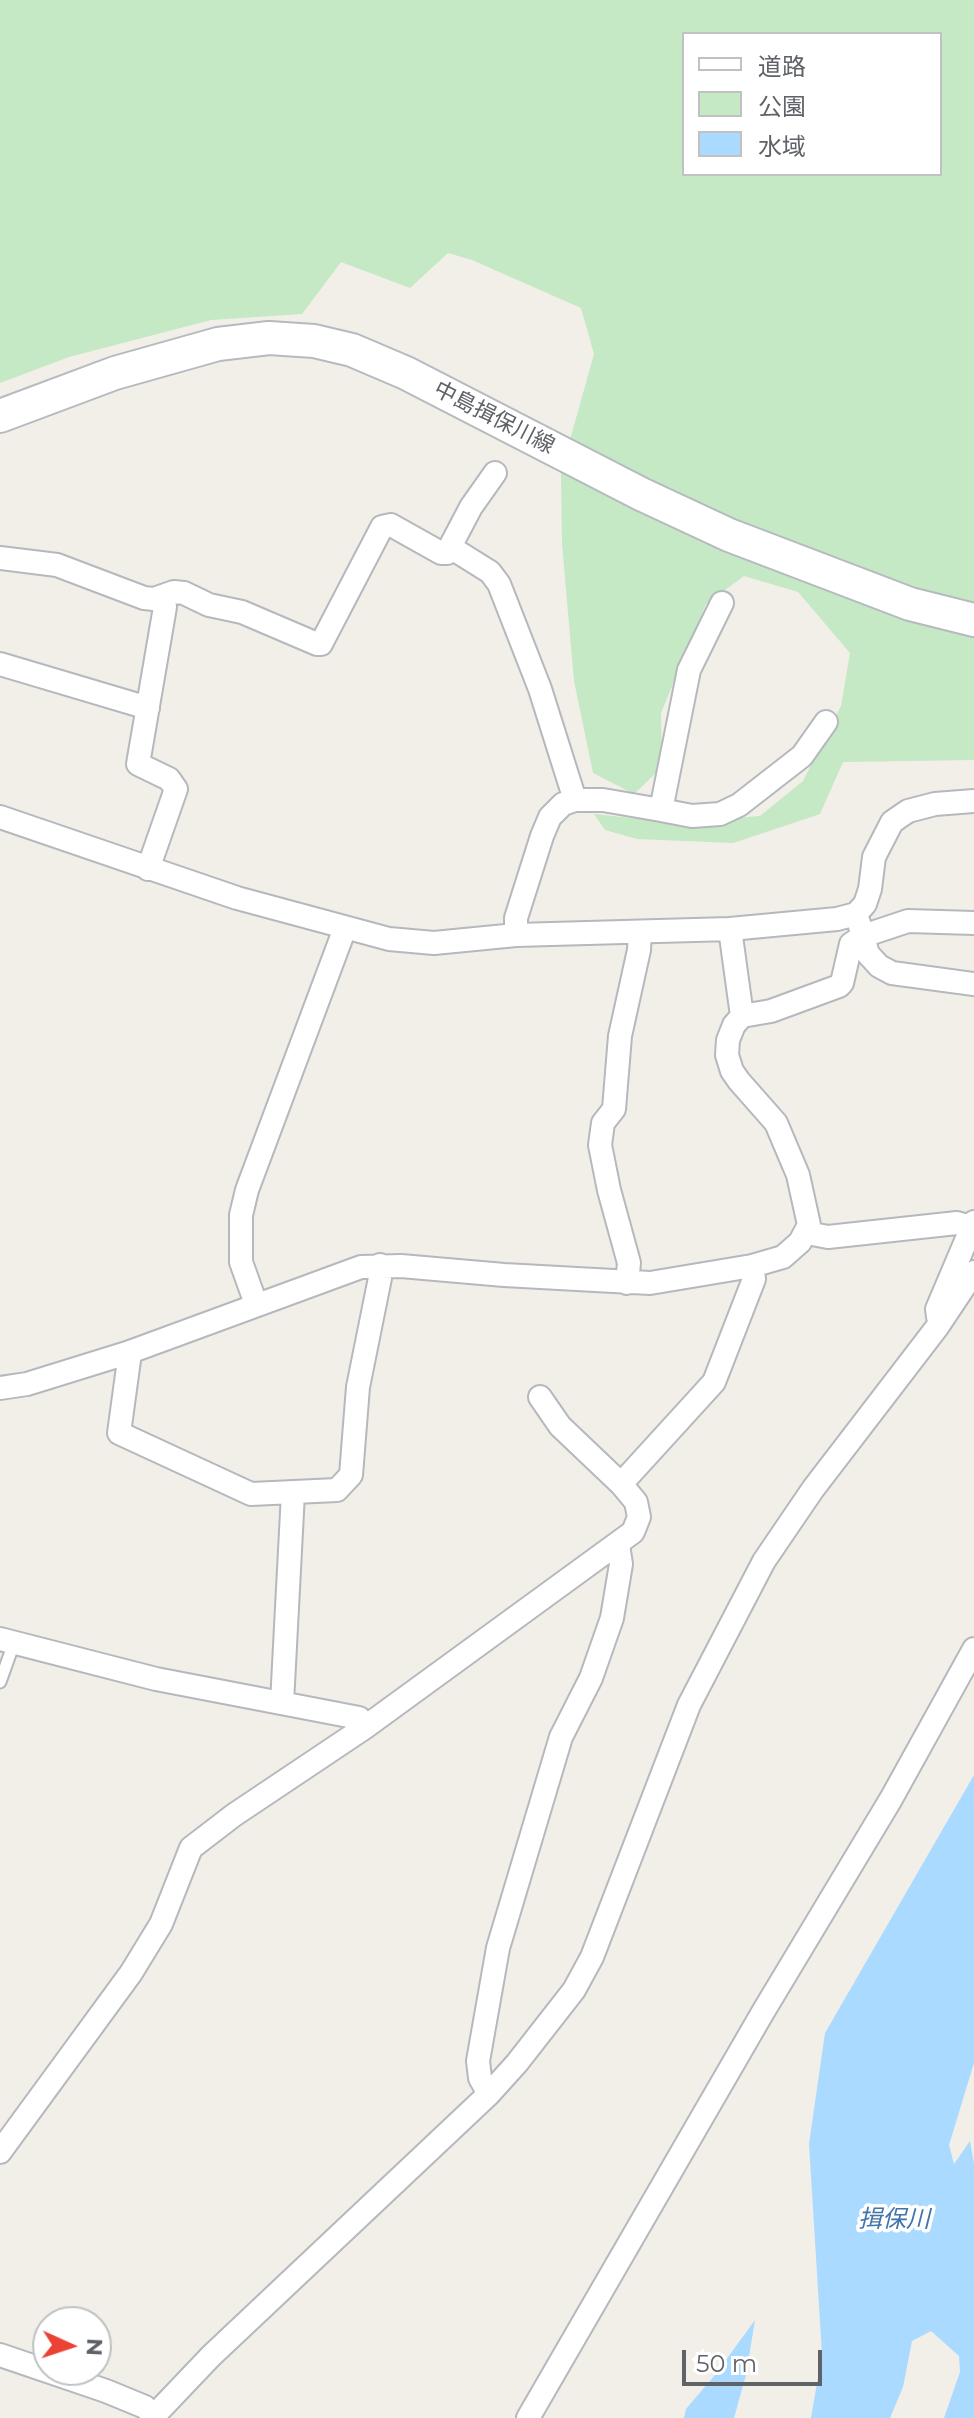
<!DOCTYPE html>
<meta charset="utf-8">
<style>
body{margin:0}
#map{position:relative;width:974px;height:2418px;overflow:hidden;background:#f1efe8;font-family:Montserrat,"Noto Sans JP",sans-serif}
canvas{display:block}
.legend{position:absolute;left:682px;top:32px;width:260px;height:144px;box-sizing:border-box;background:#fff;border:2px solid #bfc1c3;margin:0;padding:10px 14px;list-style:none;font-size:24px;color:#5f6368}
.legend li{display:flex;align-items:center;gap:16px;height:40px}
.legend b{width:40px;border:2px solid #bfc1c3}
.north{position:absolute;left:32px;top:2306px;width:80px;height:80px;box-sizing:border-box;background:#fff;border:2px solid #bfc1c3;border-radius:50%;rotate:93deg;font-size:22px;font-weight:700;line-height:32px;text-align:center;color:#5f6368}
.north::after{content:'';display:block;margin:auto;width:28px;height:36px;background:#ea4335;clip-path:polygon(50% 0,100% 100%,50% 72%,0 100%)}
.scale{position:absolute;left:682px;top:2350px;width:140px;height:36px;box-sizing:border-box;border:4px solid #5f6368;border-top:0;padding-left:10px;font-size:24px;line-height:28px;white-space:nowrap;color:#5f6368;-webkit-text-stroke:6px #fff;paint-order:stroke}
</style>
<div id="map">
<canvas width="974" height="2418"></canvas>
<ul class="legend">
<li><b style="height:10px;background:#fff"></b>道路</li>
<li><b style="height:22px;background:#c5e8c5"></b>公園</li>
<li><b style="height:22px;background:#aadaff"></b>水域</li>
</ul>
<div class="north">N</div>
<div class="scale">50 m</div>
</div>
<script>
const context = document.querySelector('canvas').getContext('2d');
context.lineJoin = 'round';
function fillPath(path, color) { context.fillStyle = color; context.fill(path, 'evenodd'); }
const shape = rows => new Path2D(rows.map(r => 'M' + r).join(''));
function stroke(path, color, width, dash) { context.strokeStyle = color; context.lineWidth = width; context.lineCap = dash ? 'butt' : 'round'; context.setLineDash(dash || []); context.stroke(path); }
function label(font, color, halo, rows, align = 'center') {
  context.font = font + ' Montserrat,"Noto Sans JP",sans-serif'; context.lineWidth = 7; context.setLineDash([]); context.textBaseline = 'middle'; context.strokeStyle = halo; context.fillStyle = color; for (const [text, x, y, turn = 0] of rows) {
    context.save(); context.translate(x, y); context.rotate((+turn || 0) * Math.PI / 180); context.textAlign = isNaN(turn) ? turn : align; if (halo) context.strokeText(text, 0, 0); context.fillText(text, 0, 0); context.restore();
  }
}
const green = shape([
 [0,0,974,0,974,760,843,762,820,814,733,843,637,839,605,830,594,814,676,823,760,816,803,781,841,706,850,653,798,592,744,576,706,604,661,713,662,767,634,794,593,773,574,681,562,544,561,472,594,354,581,308,472,260,448,253,410,288,341,262,302,314,211,320,69,357,0,383],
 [684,34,940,34,940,174,684,174]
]);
const water = shape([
 [974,1775,974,2063,949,2145,954,2164,970,2141,974,2164,974,2418,944,2418,960,2372,959,2356,931,2331,912,2341,903,2387,890,2418,811,2418,822,2354,809,2144,825,2033],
 [755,2320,746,2375,734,2418,684,2418,686,2409,715,2375]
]);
const service = shape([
 [0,1682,14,1643]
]);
const minor = shape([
 [495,473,471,507,450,547,490,572,499,584,540,689,575,800],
 [0,558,57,565,144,598,154,599,174,592,184,593,209,605,242,612,317,644,321,644,382,527,391,525,441,553,447,553,450,547],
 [0,664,148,708],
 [661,810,692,816,720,814,739,805,802,756,826,722],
 [0,817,237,898,389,939,434,943,516,935,730,929,837,919,856,914,865,904,870,889,874,857,892,822,908,811,935,804,974,801],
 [148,869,176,789,169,779,138,764,165,607,162,596],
 [859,923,868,954,879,966,892,973,974,984],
 [516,935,516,918,542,836,550,817,563,804,575,800,603,800,661,810,689,670,722,603],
 [742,1016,771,1011,839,986,842,983,851,944,863,936,908,921,974,923],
 [807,1233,828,1237,957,1223,971,1227],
 [627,1283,629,1263,609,1190,600,1145,603,1123,614,1109,620,1036,639,950,640,932],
 [256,1304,241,1262,241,1215,247,1190,345,928],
 [938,1317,937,1309,974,1222],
 [127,1353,129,1360,119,1433,251,1494,337,1490,351,1475,358,1387,380,1278,380,1265],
 [0,1388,27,1384,127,1353,361,1267,401,1266,504,1275,650,1283,752,1266,783,1257,800,1242,809,1225,798,1175,776,1123,739,1081,732,1071,727,1055,728,1040,734,1025,742,1016,730,929],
 [621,1484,714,1382,754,1279,752,1266],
 [0,1639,156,1679,359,1718,364,1728],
 [282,1703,293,1493],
 [489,2094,480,2078,478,2061,498,1948,561,1737,591,1678,612,1618,621,1564,618,1545],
 [0,2152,131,1973,161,1924,191,1848,234,1815,364,1728,633,1532,639,1517,636,1502,621,1484,560,1426,540,1397],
 [0,2355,106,2391,145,2407,154,2416],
 [152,2418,211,2356,489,2094,517,2063,574,1990,592,1957,689,1705,764,1561,813,1489,938,1326,974,1272],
 [528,2418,763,2012,891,1799,974,1649]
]);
const secondary = shape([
 [0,416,115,373,218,344,269,338,314,341,352,350,406,373,641,494,729,535,910,604,974,620]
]);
const streetNames = [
 ["中島揖保川線",494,418,27]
];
const waterNames = [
 ["揖保川",894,2220]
];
fillPath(green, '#c5e8c5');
fillPath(water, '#aadaff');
stroke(service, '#b5b8bc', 15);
stroke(minor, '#b5b8bc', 26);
stroke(secondary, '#b6babf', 36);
stroke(service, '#fff', 11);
stroke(minor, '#fff', 22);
stroke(secondary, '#fff', 32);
label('22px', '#5f6368', '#fff', streetNames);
label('italic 24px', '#4174aa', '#fff', waterNames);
</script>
